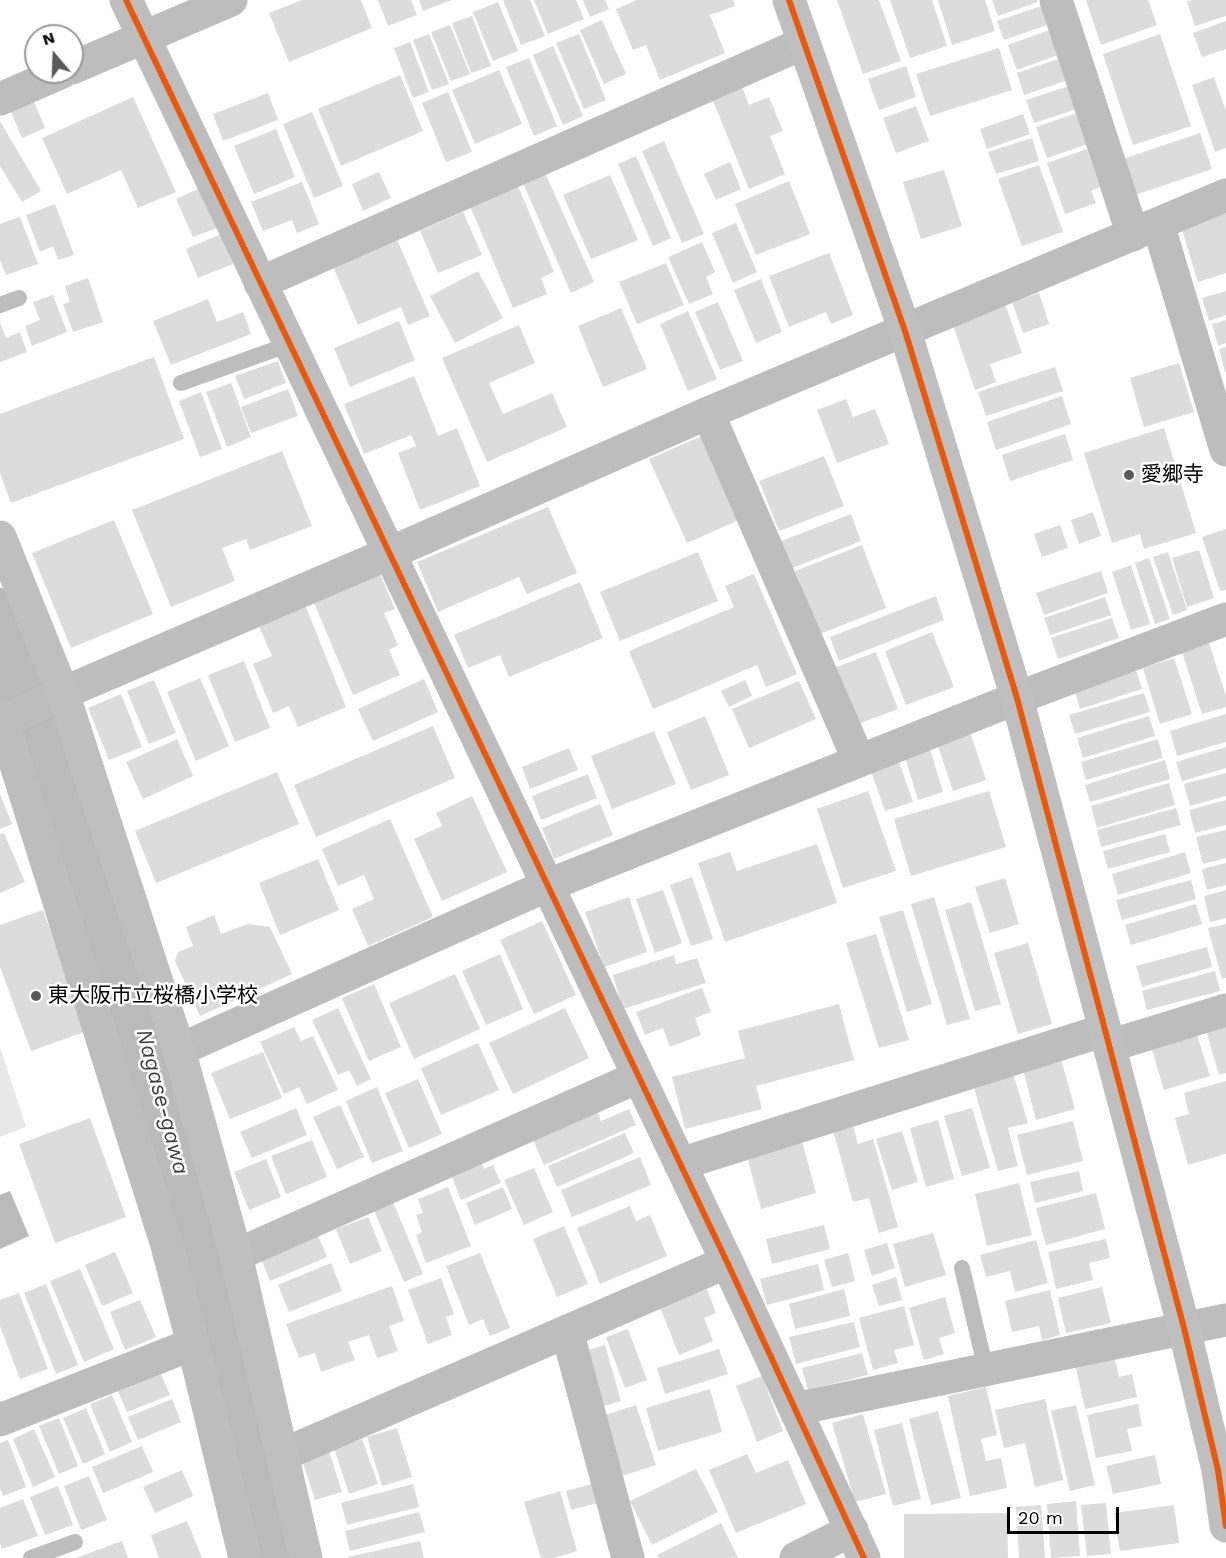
<!DOCTYPE html>
<meta charset="utf-8">
<style>
body{margin:0}
#map{position:relative;width:1226px;height:1558px;overflow:hidden;background:#fff;font-family:"Work Sans",sans-serif}
canvas{display:block}
.north{position:absolute;left:24px;top:24px;width:60px;height:60px;box-sizing:border-box;background:#fff;border:2px solid #999;border-radius:50%;rotate:341deg;font-size:16px;font-weight:700;line-height:24px;text-align:center;color:#000}
.north::after{content:'';display:block;margin:auto;width:21px;height:27px;background:#595959;clip-path:polygon(50% 0,100% 100%,50% 72%,0 100%)}
.scale{position:absolute;left:1007px;top:1507px;width:112px;height:27px;box-sizing:border-box;border:3px solid #000;border-top:0;padding-left:8px;font-size:18px;line-height:21px;white-space:nowrap;color:#000;-webkit-text-stroke:4px #fff;paint-order:stroke}
</style>
<div id="map">
<canvas width="1226" height="1558"></canvas>
<div class="north">N</div>
<div class="scale">20 m</div>
</div>
<script>
const context = document.querySelector('canvas').getContext('2d');
context.lineJoin = 'round';
function fillPath(path, color) { context.fillStyle = color; context.fill(path, 'evenodd'); }
const shape = rows => new Path2D(rows.map(r => 'M' + r).join(''));
function stroke(path, color, width, dash) { context.strokeStyle = color; context.lineWidth = width; context.lineCap = dash ? 'butt' : 'round'; context.setLineDash(dash || []); context.stroke(path); }
function label(font, color, halo, rows, align = 'center') {
  context.font = font + ' "Work Sans","Noto Sans JP",sans-serif'; context.lineWidth = 5; context.setLineDash([]); context.textBaseline = 'middle'; context.strokeStyle = halo; context.fillStyle = color; for (const [text, x, y, turn = 0] of rows) {
    context.save(); context.translate(x, y); context.rotate((+turn || 0) * Math.PI / 180); context.textAlign = isNaN(turn) ? turn : align; if (halo) context.strokeText(text, 0, 0); context.fillText(text, 0, 0); context.restore();
  }
}
const green = shape([
 [0,1047,26,1127,0,1137]
]);
const water = shape([
 [10,1191,29,1236,0,1249,0,1195]
]);
const river = shape([
 [0,622,59,771,119,945,230,1355,261,1498,279,1558]
]);
const building = shape([
 [302,0,361,0,372,28,289,62,269,13],
 [378,0,411,0,417,15,388,26],
 [419,0,452,0,423,11],
 [503,0,530,0,545,36,521,45],
 [534,0,576,0,584,19,548,34],
 [583,0,605,0,609,9,590,17],
 [637,0,733,0,735,6,710,15,725,53,660,80,646,45,633,50,616,9],
 [837,0,879,0,901,61,863,74],
 [890,0,932,0,947,46,910,58],
 [938,0,985,0,995,31,952,45],
 [992,0,1037,0,1038,2,998,16],
 [1086,0,1148,0,1157,25,1101,45],
 [1192,0,1226,0,1226,16,1195,26,1187,2],
 [498,2,518,51,493,61,473,12],
 [1041,6,1047,25,1004,40,997,21],
 [472,16,491,66,471,73,452,23],
 [602,20,626,74,604,84,580,30],
 [1226,21,1226,49,1202,57,1193,33],
 [450,25,470,74,451,81,431,32],
 [1049,30,1058,55,1017,70,1008,45],
 [429,34,449,84,432,90,413,40],
 [579,34,606,100,584,109,556,43],
 [1160,34,1191,126,1133,145,1103,54],
 [410,42,429,92,413,98,394,48],
 [553,46,583,116,563,125,533,55],
 [999,48,1012,90,930,116,916,74],
 [529,58,557,126,534,136,506,67],
 [1058,59,1065,81,1024,95,1017,73],
 [906,66,916,97,879,110,868,79],
 [499,70,522,124,475,144,452,90],
 [400,75,423,131,341,166,318,109],
 [1214,77,1226,111,1226,148,1215,152,1192,85],
 [741,84,749,105,769,97,783,131,770,136,785,174,749,189,711,96],
 [1069,86,1077,109,1034,123,1026,100],
 [448,92,472,152,446,162,422,103],
 [268,93,278,120,223,141,213,114],
 [32,97,45,128,22,138,9,107],
 [133,97,176,192,138,208,121,170,67,194,42,138],
 [916,106,929,141,896,153,883,118],
 [312,112,343,186,314,198,283,124],
 [1077,113,1088,144,1047,158,1036,127],
 [1023,114,1030,134,987,149,980,129],
 [0,121,41,191,22,202,0,166],
 [276,129,295,177,254,194,234,146],
 [1200,133,1212,169,1135,195,1123,159],
 [1032,138,1039,161,996,174,988,152],
 [664,141,704,234,682,243,642,151],
 [1087,149,1100,187,1091,191,1096,203,1065,214,1047,163],
 [636,156,671,238,653,246,618,164],
 [730,162,741,189,716,200,704,174],
 [1039,165,1063,232,1022,246,998,179],
 [542,166,594,282,571,293,520,176],
 [944,170,962,226,921,239,903,182],
 [379,172,391,198,363,211,352,184],
 [610,175,638,240,591,259,563,195],
 [789,181,810,234,756,255,735,204],
 [302,182,319,224,297,233,292,220,263,231,251,202],
 [518,186,554,272,541,278,547,294,513,308,470,206],
 [200,188,217,228,193,237,176,199],
 [55,204,74,255,58,260,53,246,40,252,26,215],
 [463,212,482,255,438,273,420,231],
 [1226,213,1226,273,1198,282,1181,227],
 [20,217,38,264,6,275,0,260,0,224],
 [736,223,757,272,733,283,712,233],
 [221,234,233,264,198,278,186,249],
 [395,235,430,316,408,325,401,307,358,325,331,262],
 [702,242,715,272,706,277,713,294,689,304,668,257],
 [829,253,853,315,831,324,826,312,789,327,769,276],
 [666,263,684,305,637,324,619,282],
 [478,271,503,318,455,343,430,296],
 [88,278,103,322,73,332,63,304,70,302,65,286],
 [761,279,782,332,756,343,734,290],
 [1226,291,1226,315,1209,321,1202,298],
 [1039,293,1049,324,1023,333,1012,302],
 [53,295,67,332,32,346,25,326,40,320,33,302],
 [208,299,217,322,243,312,251,334,171,365,153,321],
 [718,302,743,361,720,370,695,312],
 [1005,304,1022,353,990,364,996,382,975,390,952,322],
 [621,308,647,369,603,387,578,326],
 [688,311,717,379,688,391,660,324],
 [1226,320,1226,343,1218,346,1212,324],
 [399,321,415,360,350,387,334,348],
 [0,322,6,338,20,332,27,352,0,362],
 [519,325,535,363,489,383,503,414,552,393,567,427,487,462,442,358],
 [1226,347,1226,372,1225,372,1219,349],
 [154,357,184,439,11,503,0,473,0,414],
 [278,361,286,383,244,399,235,376],
 [1179,363,1194,412,1144,427,1130,378],
 [1055,367,1063,391,986,416,978,392],
 [414,376,438,436,457,428,480,486,420,510,398,453,416,446,411,435,364,454,344,404],
 [231,383,251,437,227,447,206,392],
 [288,389,298,416,251,433,241,407],
 [201,392,222,449,200,457,179,401],
 [1062,396,1071,424,996,450,987,422],
 [846,399,853,417,875,409,889,444,837,463,817,410],
 [1164,428,1196,533,1144,549,1140,534,1112,543,1084,453],
 [1065,434,1073,460,1010,481,1002,455],
 [702,436,739,520,687,543,649,459],
 [282,451,312,526,250,550,246,539,222,548,235,581,171,607,132,510],
 [824,456,844,506,779,531,759,481],
 [548,507,577,573,527,594,519,577,438,612,417,562],
 [1093,512,1101,536,1079,544,1071,520],
 [851,514,861,541,790,569,779,542],
 [114,520,153,614,71,648,32,553],
 [1060,525,1068,548,1042,557,1034,534],
 [1226,529,1226,590,1220,591,1202,537],
 [862,545,886,608,820,634,795,571],
 [1199,550,1214,598,1187,607,1172,558],
 [698,552,718,601,620,641,600,592],
 [1168,552,1187,610,1173,615,1153,557],
 [1149,558,1170,619,1155,624,1135,563],
 [1131,565,1150,624,1131,630,1112,572],
 [1101,571,1108,593,1044,615,1036,593],
 [380,574,395,609,384,613,398,645,389,650,400,675,353,695,314,603],
 [754,574,797,674,766,687,757,665,653,709,629,651,734,607,725,586],
 [580,582,603,638,509,677,500,655,468,668,454,635],
 [936,596,944,620,839,661,830,637],
 [1105,597,1111,615,1050,635,1044,618],
 [306,607,346,707,298,727,289,706,273,713,253,664,272,656,259,626],
 [1112,618,1119,638,1058,659,1051,638],
 [932,632,954,687,906,705,885,651],
 [1209,643,1226,696,1226,707,1202,714,1182,652],
 [876,652,898,709,856,725,834,668],
 [1174,658,1192,714,1160,724,1143,668],
 [244,661,270,728,235,742,208,675],
 [1135,667,1142,689,1080,709,1073,686],
 [200,678,229,746,196,761,167,692],
 [424,679,438,712,373,741,358,709],
 [154,680,176,733,149,744,127,691],
 [745,680,752,696,729,707,721,691],
 [799,681,816,719,749,748,732,709],
 [1144,693,1150,712,1075,734,1069,715],
 [121,694,142,747,109,760,88,708],
 [1226,714,1226,742,1177,756,1170,731],
 [705,716,729,775,691,790,667,732],
 [1149,716,1155,736,1083,758,1077,738],
 [433,726,455,778,316,837,294,785],
 [654,731,676,784,612,809,591,756],
 [970,732,986,780,953,791,937,743],
 [177,739,193,776,143,799,126,762],
 [1158,739,1163,758,1086,780,1081,762],
 [1226,747,1226,768,1182,781,1176,762],
 [569,748,578,770,530,789,522,767],
 [930,749,943,792,918,800,905,757],
 [898,759,913,802,885,811,870,768],
 [1165,760,1170,779,1090,802,1085,785],
 [277,772,299,824,156,883,135,831],
 [1226,773,1226,796,1190,806,1184,784],
 [588,774,597,798,541,820,532,796],
 [1169,783,1175,805,1097,828,1091,806],
 [868,791,896,871,843,888,817,809],
 [989,791,1006,847,911,876,894,819],
 [0,794,12,824,0,829],
 [472,796,507,872,442,901,414,839,442,826,436,813],
 [1226,800,1226,825,1195,833,1189,810],
 [600,804,613,835,554,859,542,828],
 [1176,808,1181,825,1101,847,1097,830],
 [390,819,433,917,368,946,352,909,374,899,364,875,338,886,322,849],
 [1226,830,1226,858,1203,864,1196,837],
 [4,833,25,882,0,893,0,834],
 [1165,834,1170,852,1108,869,1103,851],
 [817,844,837,903,725,942,698,863,730,852,737,871],
 [1185,852,1191,873,1118,895,1112,874],
 [318,859,339,910,280,935,259,883],
 [1226,863,1226,885,1207,890,1202,869],
 [692,877,713,939,691,946,670,885],
 [1005,878,1019,924,990,933,975,887],
 [1191,880,1196,899,1122,920,1116,900],
 [663,890,682,943,655,953,636,899],
 [1226,890,1226,918,1210,922,1204,896],
 [629,897,647,952,604,967,585,912],
 [934,897,970,1019,947,1025,911,904],
 [971,902,1001,1004,975,1011,945,910],
 [1196,904,1202,924,1131,945,1125,925],
 [43,910,87,1031,31,1051,0,967,0,925],
 [903,910,932,1004,907,1012,879,917],
 [214,915,221,934,248,924,270,927,292,974,200,1016,175,961,178,952,193,946,186,927],
 [542,921,576,995,534,1014,500,940],
 [1226,924,1226,978,1222,979,1208,928],
 [876,934,909,1040,879,1048,846,943],
 [1028,943,1052,1024,1018,1034,994,953],
 [1207,947,1212,967,1142,987,1136,966],
 [500,954,523,1009,486,1025,462,971],
 [674,955,676,964,697,958,706,983,623,1009,613,975],
 [1215,971,1220,991,1147,1010,1142,991],
 [455,974,480,1029,414,1059,389,1003],
 [374,984,401,1047,369,1061,342,998],
 [702,988,711,1012,695,1018,701,1035,670,1047,663,1028,645,1035,636,1012],
 [839,1004,854,1060,756,1086,762,1109,685,1129,672,1077,745,1058,738,1031],
 [338,1008,371,1079,357,1086,349,1070,338,1075,312,1020],
 [565,1008,589,1058,513,1094,489,1043],
 [1226,1024,1226,1073,1219,1075,1206,1030],
 [294,1027,301,1041,313,1036,338,1090,307,1104,299,1087,284,1094,260,1042],
 [1196,1032,1210,1076,1164,1090,1151,1046],
 [478,1043,499,1090,441,1115,421,1068],
 [263,1052,282,1098,230,1119,211,1073],
 [1061,1059,1075,1109,1036,1120,1023,1069],
 [1013,1073,1028,1123,1008,1128,1018,1166,998,1171,973,1084],
 [418,1079,442,1134,409,1148,385,1093],
 [1226,1081,1226,1154,1188,1165,1175,1118,1189,1114,1184,1093],
 [377,1087,403,1151,372,1163,346,1101],
 [340,1105,364,1157,337,1169,313,1117],
 [296,1108,307,1135,252,1158,240,1132],
 [972,1108,990,1168,962,1176,944,1116],
 [596,1109,601,1121,629,1109,636,1125,544,1165,532,1137],
 [90,1118,126,1217,55,1243,19,1144],
 [851,1118,858,1144,873,1139,898,1227,879,1233,869,1198,853,1202,831,1123],
 [938,1120,954,1179,926,1187,910,1128],
 [1073,1121,1083,1161,1027,1175,1017,1135],
 [902,1131,918,1182,892,1190,876,1139],
 [625,1133,634,1153,557,1187,548,1166],
 [801,1138,816,1193,761,1209,746,1153],
 [312,1140,327,1177,286,1194,271,1156],
 [640,1157,651,1185,572,1217,561,1190],
 [266,1159,281,1197,249,1210,234,1172],
 [480,1160,484,1169,493,1165,501,1183,461,1200,450,1172],
 [534,1168,553,1212,524,1225,504,1180],
 [1079,1171,1083,1191,1035,1203,1030,1182],
 [1019,1183,1032,1235,987,1246,975,1194],
 [448,1187,471,1246,426,1263,416,1235,422,1232,416,1215,423,1213,418,1199],
 [503,1187,512,1209,475,1225,466,1203],
 [1096,1193,1105,1229,1046,1245,1036,1208],
 [393,1202,423,1274,404,1282,374,1210],
 [630,1206,636,1221,650,1215,667,1256,600,1284,577,1228],
 [368,1217,382,1251,350,1264,336,1229],
 [824,1225,830,1249,772,1264,766,1239],
 [564,1226,588,1284,557,1297,533,1239],
 [317,1233,327,1257,270,1281,260,1256],
 [933,1233,946,1275,905,1287,893,1244],
 [1106,1239,1110,1258,1089,1263,1093,1280,1056,1289,1048,1252],
 [1036,1240,1048,1283,1015,1292,1010,1271,986,1277,980,1255],
 [887,1243,895,1268,872,1276,864,1250],
 [115,1252,133,1293,102,1306,85,1265],
 [480,1253,510,1328,490,1336,483,1319,469,1325,446,1266],
 [848,1253,855,1281,832,1287,824,1260],
 [331,1263,342,1291,289,1312,278,1285],
 [818,1264,824,1290,767,1305,760,1279],
 [80,1269,114,1349,84,1362,50,1281],
 [896,1277,902,1300,879,1306,872,1285],
 [441,1278,454,1314,446,1317,452,1335,428,1344,408,1290],
 [46,1284,78,1365,56,1374,24,1293],
 [392,1286,404,1321,389,1326,398,1351,377,1358,369,1335,348,1342,355,1360,321,1372,315,1353,299,1358,286,1324],
 [1102,1287,1111,1323,1066,1333,1058,1298],
 [707,1289,716,1313,704,1318,713,1341,679,1355,660,1307],
 [844,1289,850,1316,795,1329,789,1304],
 [1050,1290,1060,1335,1042,1340,1039,1326,1012,1332,1005,1301],
 [19,1293,48,1369,20,1379,0,1326,0,1300],
 [945,1297,955,1333,939,1338,944,1354,924,1360,909,1308],
 [140,1300,156,1337,125,1350,110,1312],
 [904,1306,914,1345,894,1350,898,1363,873,1370,859,1318],
 [854,1322,860,1347,796,1364,789,1337],
 [628,1329,647,1380,625,1388,606,1337],
 [605,1345,621,1401,597,1408,581,1352],
 [719,1349,728,1374,665,1394,657,1368],
 [862,1353,868,1375,808,1390,802,1368],
 [1114,1355,1119,1377,1132,1374,1137,1397,1085,1409,1075,1364],
 [160,1372,170,1395,127,1412,117,1389],
 [762,1376,783,1431,757,1442,736,1386],
 [986,1387,997,1435,981,1439,986,1461,1001,1458,1007,1488,970,1496,948,1396],
 [710,1389,722,1432,658,1451,646,1408],
 [112,1395,132,1442,110,1452,90,1404],
 [172,1399,181,1422,138,1440,128,1417],
 [1045,1399,1063,1480,1035,1487,1025,1443,1004,1448,995,1410],
 [1138,1404,1142,1426,1127,1429,1132,1451,1096,1458,1087,1415],
 [636,1405,656,1465,619,1477,599,1417],
 [1076,1405,1095,1485,1070,1491,1051,1411],
 [86,1408,105,1454,83,1464,63,1418],
 [938,1411,961,1498,931,1505,909,1419],
 [863,1414,886,1494,855,1502,832,1423],
 [59,1418,78,1466,59,1474,39,1426],
 [902,1423,921,1499,893,1506,874,1430],
 [397,1428,412,1477,382,1486,367,1437],
 [34,1429,55,1477,33,1487,13,1439],
 [362,1439,378,1484,349,1494,334,1448],
 [8,1440,26,1487,3,1496,0,1488,0,1443],
 [142,1446,153,1472,103,1493,92,1467],
 [329,1451,342,1492,315,1500,302,1460],
 [747,1454,756,1473,788,1460,806,1504,736,1533,709,1470],
 [1155,1455,1161,1484,1113,1494,1106,1466],
 [696,1469,718,1512,652,1545,630,1501],
 [182,1470,193,1496,155,1513,143,1487],
 [89,1476,107,1520,81,1530,64,1486],
 [595,1483,601,1502,571,1510,566,1491],
 [413,1484,419,1507,347,1525,341,1503],
 [58,1486,73,1525,45,1535,30,1497],
 [560,1491,577,1551,554,1558,541,1558,524,1502],
 [23,1499,38,1536,2,1549,0,1543,0,1508],
 [1076,1501,1080,1556,1051,1558,1047,1504],
 [1106,1503,1111,1554,1087,1556,1081,1505],
 [1041,1505,1045,1558,1019,1558,1016,1507],
 [1174,1505,1179,1543,1120,1551,1114,1513],
 [419,1512,425,1532,350,1551,345,1531],
 [1007,1513,1008,1558,904,1558,904,1514],
 [187,1521,202,1558,159,1558,151,1535],
 [721,1523,738,1558,659,1558,657,1555],
 [122,1541,128,1558,76,1558],
 [420,1541,424,1558,348,1558,348,1557]
]);
const lane = shape([
 [0,305,19,298],
 [181,383,290,344],
 [962,1268,986,1370],
 [31,1558,75,1542]
]);
const street = shape([
 [126,0,727,1262,864,1558],
 [1056,0,1133,235],
 [72,68,231,0],
 [0,99,62,72],
 [1158,224,1226,450],
 [260,283,804,43],
 [708,413,859,761],
 [0,714,166,1242,193,1344,245,1558],
 [0,723,63,693,390,553,708,413,1226,195],
 [1109,1046,1226,1010],
 [179,1050,546,886,1017,698,1226,619],
 [680,1164,1105,1030],
 [236,1255,638,1077],
 [567,1331,628,1558],
 [795,1409,1226,1320],
 [0,1420,193,1344],
 [282,1455,727,1262],
 [796,1558,852,1530]
]);
const secondary = shape([
 [789,0,905,331,1017,698,1184,1328,1218,1470,1226,1526],
 [0,537,63,693,179,1050,236,1255,306,1558]
]);
const cycleway = shape([
 [126,0,727,1262,864,1558],
 [789,0,905,331,1017,698,1184,1328,1218,1470,1226,1526]
]);
const markers = [
 [1129,475,6,"#595959"],
 [36,996,6,"#595959"]
];
const poiNames = [
 ["愛郷寺",1141,475],
 ["東大阪市立桜橋小学校",48,996]
];
const waterNames = [
 ["Nagase-gawa",162,1102,75]
];
fillPath(green, '#e8e8e8');
fillPath(water, '#bababa');
stroke(river, '#bababa', 68);
fillPath(building, '#dcdcdc');
stroke(lane, '#bdbdbd', 16);
stroke(street, '#bdbdbd', 33);
stroke(secondary, '#bfbfbf', 33);
stroke(cycleway, '#e8590c', 6);
for (const [x, y, r, color] of markers) { const dot = new Path2D(); dot.arc(x, y, r, 0, 2 * Math.PI); context.fillStyle = color; context.fill(dot); stroke(dot, '#fff', 2); }
label('21px', '#000', '#fff', poiNames, 'left');
label('italic 22px', '#3e3e3e', '#fff', waterNames);
</script>
